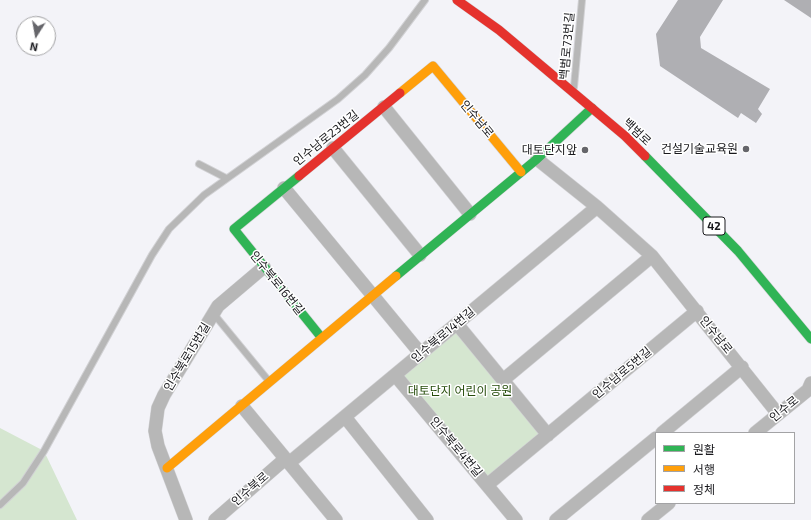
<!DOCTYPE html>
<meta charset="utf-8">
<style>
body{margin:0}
#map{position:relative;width:811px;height:520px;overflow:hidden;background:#f3f3f8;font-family:"Exo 2","Noto Sans KR",sans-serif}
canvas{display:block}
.legend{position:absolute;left:655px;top:432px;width:140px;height:72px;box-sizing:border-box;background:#fff;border:1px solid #a3a3a5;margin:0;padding:5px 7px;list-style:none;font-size:12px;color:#19191d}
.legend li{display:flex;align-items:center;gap:8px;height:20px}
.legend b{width:20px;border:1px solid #a3a3a5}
.north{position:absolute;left:16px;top:16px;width:40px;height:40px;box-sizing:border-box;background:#fff;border:1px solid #a3a3a5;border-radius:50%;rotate:191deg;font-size:11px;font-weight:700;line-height:16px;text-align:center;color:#19191d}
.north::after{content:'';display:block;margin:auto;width:14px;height:18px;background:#65656a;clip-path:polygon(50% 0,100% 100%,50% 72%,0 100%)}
</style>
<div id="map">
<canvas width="811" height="520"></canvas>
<ul class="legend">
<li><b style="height:5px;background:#30b455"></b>원활</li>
<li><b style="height:5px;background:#ff9f0a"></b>서행</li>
<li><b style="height:5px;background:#e5322d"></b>정체</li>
</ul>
<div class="north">N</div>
</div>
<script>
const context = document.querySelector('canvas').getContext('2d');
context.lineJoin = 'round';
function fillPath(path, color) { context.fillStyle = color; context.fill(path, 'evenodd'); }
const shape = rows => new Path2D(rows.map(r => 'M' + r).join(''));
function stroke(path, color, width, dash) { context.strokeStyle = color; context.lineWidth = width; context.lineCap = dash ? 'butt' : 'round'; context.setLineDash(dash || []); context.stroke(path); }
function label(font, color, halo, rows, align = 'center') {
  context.font = font + ' "Exo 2","Noto Sans KR",sans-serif'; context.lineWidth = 3; context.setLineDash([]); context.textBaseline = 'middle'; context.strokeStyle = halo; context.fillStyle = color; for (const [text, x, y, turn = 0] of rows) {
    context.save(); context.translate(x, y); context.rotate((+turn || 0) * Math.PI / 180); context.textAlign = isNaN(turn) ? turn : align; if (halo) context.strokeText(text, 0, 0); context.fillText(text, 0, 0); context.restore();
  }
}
const green = shape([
 [457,324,548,435,487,485,395,375],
 [0,428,44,451,77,520,0,520]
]);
const building = shape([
 [678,0,723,0,700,37,701,48,770,89,758,109,762,114,756,123,741,113,738,118,660,66,656,34],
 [784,0,811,0,811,18]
]);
const lane = shape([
 [574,87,582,0],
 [199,164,226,178],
 [213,313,268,380],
 [0,505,23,483,44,451,152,255,169,229,204,195,338,99,365,75,389,48,425,0]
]);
const street = shape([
 [384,107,470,214],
 [333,148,420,255],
 [537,159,597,207,652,256,778,414],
 [284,188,421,354],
 [457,324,548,435],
 [395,375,516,520],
 [503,380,652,256],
 [242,406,336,520],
 [345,417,427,520],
 [662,433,742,367],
 [755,433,808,390,811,383],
 [289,463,597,207],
 [487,485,697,311],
 [186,520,158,446,155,431,158,408,164,395,218,306,264,267],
 [215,520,285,459],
 [556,520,656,438],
 [648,520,669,503]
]);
const fast = shape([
 [645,156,738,251,811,339],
 [299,176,234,229,321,337],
 [396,276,537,159,592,108]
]);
const slow = shape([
 [400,93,433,66,521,172],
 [167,468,396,276]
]);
const jam = shape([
 [457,0,499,30,625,136,645,156],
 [299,176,400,93]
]);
const markers = [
 [746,149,4,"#65656a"],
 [585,150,4,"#65656a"]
];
const shields = [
 [714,226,22]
];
const shieldNames = [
 ["42",714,226]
];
const streetNames = [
 ["백범로73번길",567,46,-85],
 ["인수남로",477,119,50],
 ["백범로",637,132,43],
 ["인수남로23번길",326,138,-39],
 ["인수북로16번길",277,283,51],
 ["인수북로14번길",443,335,-40],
 ["인수남로",716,335,51],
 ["인수북로15번길",187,357,-59],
 ["인수남로5번길",622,373,-40],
 ["인수로",784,409,-39],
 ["인수북로4번길",456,447,50],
 ["인수북로",250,489,-41]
];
const poiNames = [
 ["건설기술교육원",738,149],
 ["대토단지앞",577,150]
];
const parkNames = [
 ["대토단지 어린이 공원",460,391]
];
fillPath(green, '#d5e6d0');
fillPath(building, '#afafb3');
stroke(lane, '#d1d1d4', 8);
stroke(street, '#d1d1d4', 14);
stroke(fast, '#d1d1d4', 10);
stroke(slow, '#d1d1d4', 10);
stroke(jam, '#d1d1d4', 10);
stroke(lane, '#b7b7b7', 6);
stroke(street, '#b7b7b7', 13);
stroke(fast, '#30b455', 9);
stroke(slow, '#ff9f0a', 9);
stroke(jam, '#e5322d', 9);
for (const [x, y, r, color] of markers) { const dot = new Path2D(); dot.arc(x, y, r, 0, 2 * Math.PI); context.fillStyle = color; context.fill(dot); stroke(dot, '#fff', 1.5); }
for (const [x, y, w] of shields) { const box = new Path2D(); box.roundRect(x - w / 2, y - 9, w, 18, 3); context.fillStyle = '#fff'; context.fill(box); stroke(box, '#19191d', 1); }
label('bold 11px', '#19191d', null, shieldNames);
label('12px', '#19191d', '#fff', streetNames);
label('12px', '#19191d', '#fff', poiNames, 'right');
label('12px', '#254c0a', '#fff', parkNames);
</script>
